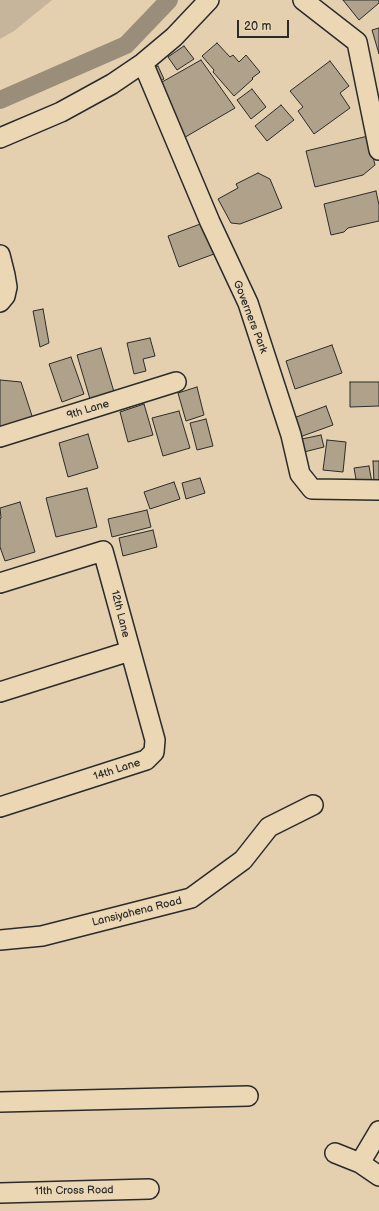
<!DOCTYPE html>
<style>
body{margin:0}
#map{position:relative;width:379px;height:1211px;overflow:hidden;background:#e4d0af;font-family:"Balsamiq Sans",sans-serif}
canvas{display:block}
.scale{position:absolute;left:237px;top:20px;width:52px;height:18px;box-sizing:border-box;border:2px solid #2b2b2b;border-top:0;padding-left:5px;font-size:12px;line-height:14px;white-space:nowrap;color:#2b2b2b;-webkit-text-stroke:3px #ecd7b5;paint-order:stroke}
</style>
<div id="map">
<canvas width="379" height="1211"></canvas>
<div class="scale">20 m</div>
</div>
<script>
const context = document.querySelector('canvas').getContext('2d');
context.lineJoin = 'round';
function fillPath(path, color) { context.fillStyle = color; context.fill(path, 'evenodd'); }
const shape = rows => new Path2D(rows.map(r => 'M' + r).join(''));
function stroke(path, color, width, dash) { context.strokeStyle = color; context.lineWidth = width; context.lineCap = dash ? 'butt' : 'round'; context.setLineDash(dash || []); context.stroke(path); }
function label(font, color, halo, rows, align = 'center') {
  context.font = font + ' "Balsamiq Sans",sans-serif'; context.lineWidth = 4; context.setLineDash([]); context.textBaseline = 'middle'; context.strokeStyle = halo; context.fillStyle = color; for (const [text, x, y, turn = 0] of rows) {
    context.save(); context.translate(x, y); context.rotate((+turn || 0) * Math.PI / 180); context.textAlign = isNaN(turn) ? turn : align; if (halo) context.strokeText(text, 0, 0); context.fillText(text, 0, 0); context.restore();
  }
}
const green = shape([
 [0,0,52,0,14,31,0,39]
]);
const canal = shape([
 [0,100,126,45,169,0]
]);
const building = shape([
 [343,0,379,0,379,3,359,20,343,0],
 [379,28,379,54,372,30,379,28],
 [217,43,230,57,233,55,239,62,246,55,260,72,252,78,253,79,234,96,213,72,214,70,202,56,217,43],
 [184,46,194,59,177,70,168,57,184,46],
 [201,60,235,108,182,139,155,86,201,60],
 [330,61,349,86,340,93,350,108,314,134,298,111,303,107,290,91,330,61],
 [158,66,164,79,155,84,148,71,158,66],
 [252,89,266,107,251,119,237,100,252,89],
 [281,105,294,120,267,141,255,126,281,105],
 [368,136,375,165,363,175,315,187,306,151,368,136],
 [258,173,270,179,282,208,240,224,231,223,218,199,238,188,236,184,258,173],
 [376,191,379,205,379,221,348,228,344,232,331,235,324,204,376,191],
 [203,223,214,254,179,267,168,236,203,223],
 [43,309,49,343,40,347,33,311,43,309],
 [150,338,155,356,143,359,146,371,134,374,127,343,150,338],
 [332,345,342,373,295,389,286,361,332,345],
 [101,348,114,392,90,399,77,355,101,348],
 [71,357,84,394,62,402,49,364,71,357],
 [0,380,21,382,33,419,0,430,0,380],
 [350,382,379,382,379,406,350,407,350,382],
 [197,387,204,415,186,421,178,393,197,387],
 [144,404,153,435,128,442,120,412,144,404],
 [326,406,333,425,297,438,291,419,326,406],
 [179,411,190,448,163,456,152,418,179,411],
 [206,419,213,446,197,450,190,423,206,419],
 [88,434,98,468,68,477,59,443,88,434],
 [321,435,324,447,300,453,297,440,321,435],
 [327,440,346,442,343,472,323,470,327,440],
 [373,461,379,461,379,481,374,482,373,461],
 [369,466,372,483,357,485,354,468,369,466],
 [200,478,205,493,186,499,182,483,200,478],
 [174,482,180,499,150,509,144,492,174,482],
 [87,488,97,527,56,537,46,498,87,488],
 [20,502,35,552,5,561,0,547,0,519,1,518,0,508,20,502],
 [147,510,151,527,112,537,108,519,147,510],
 [153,530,157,547,123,556,119,538,153,530]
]);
const minor = shape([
 [303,0,357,42,379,150],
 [143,63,210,222,248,303,291,435,300,474,312,489,379,490],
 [0,138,61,112,112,84,143,63,174,37,209,0],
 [0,255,5,275,7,287,5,296,0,302],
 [0,437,176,382],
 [0,583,103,551,155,740,154,752,146,760,0,807],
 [0,692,130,651],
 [0,940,42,936,191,898,243,860,269,827,313,805],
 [0,1102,248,1096],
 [335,1153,360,1163,379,1176],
 [360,1163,379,1131],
 [0,1193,149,1189]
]);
const streetNames = [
 ["Governers Park",250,317,69],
 ["9th Lane",88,410,-17],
 ["12th Lane",120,614,76],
 ["14th Lane",117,770,-18],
 ["Lansiyahena Road",137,912,-14],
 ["11th Cross Road",74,1191,-1]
];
fillPath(green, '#c6b59a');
stroke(canal, '#9a8e7b', 18);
fillPath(building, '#b0a28a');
stroke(building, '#2b2b2b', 1);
stroke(minor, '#2b2b2b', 22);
stroke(minor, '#ecd7b5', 19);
label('11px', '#2b2b2b', '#ecd7b5', streetNames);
</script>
